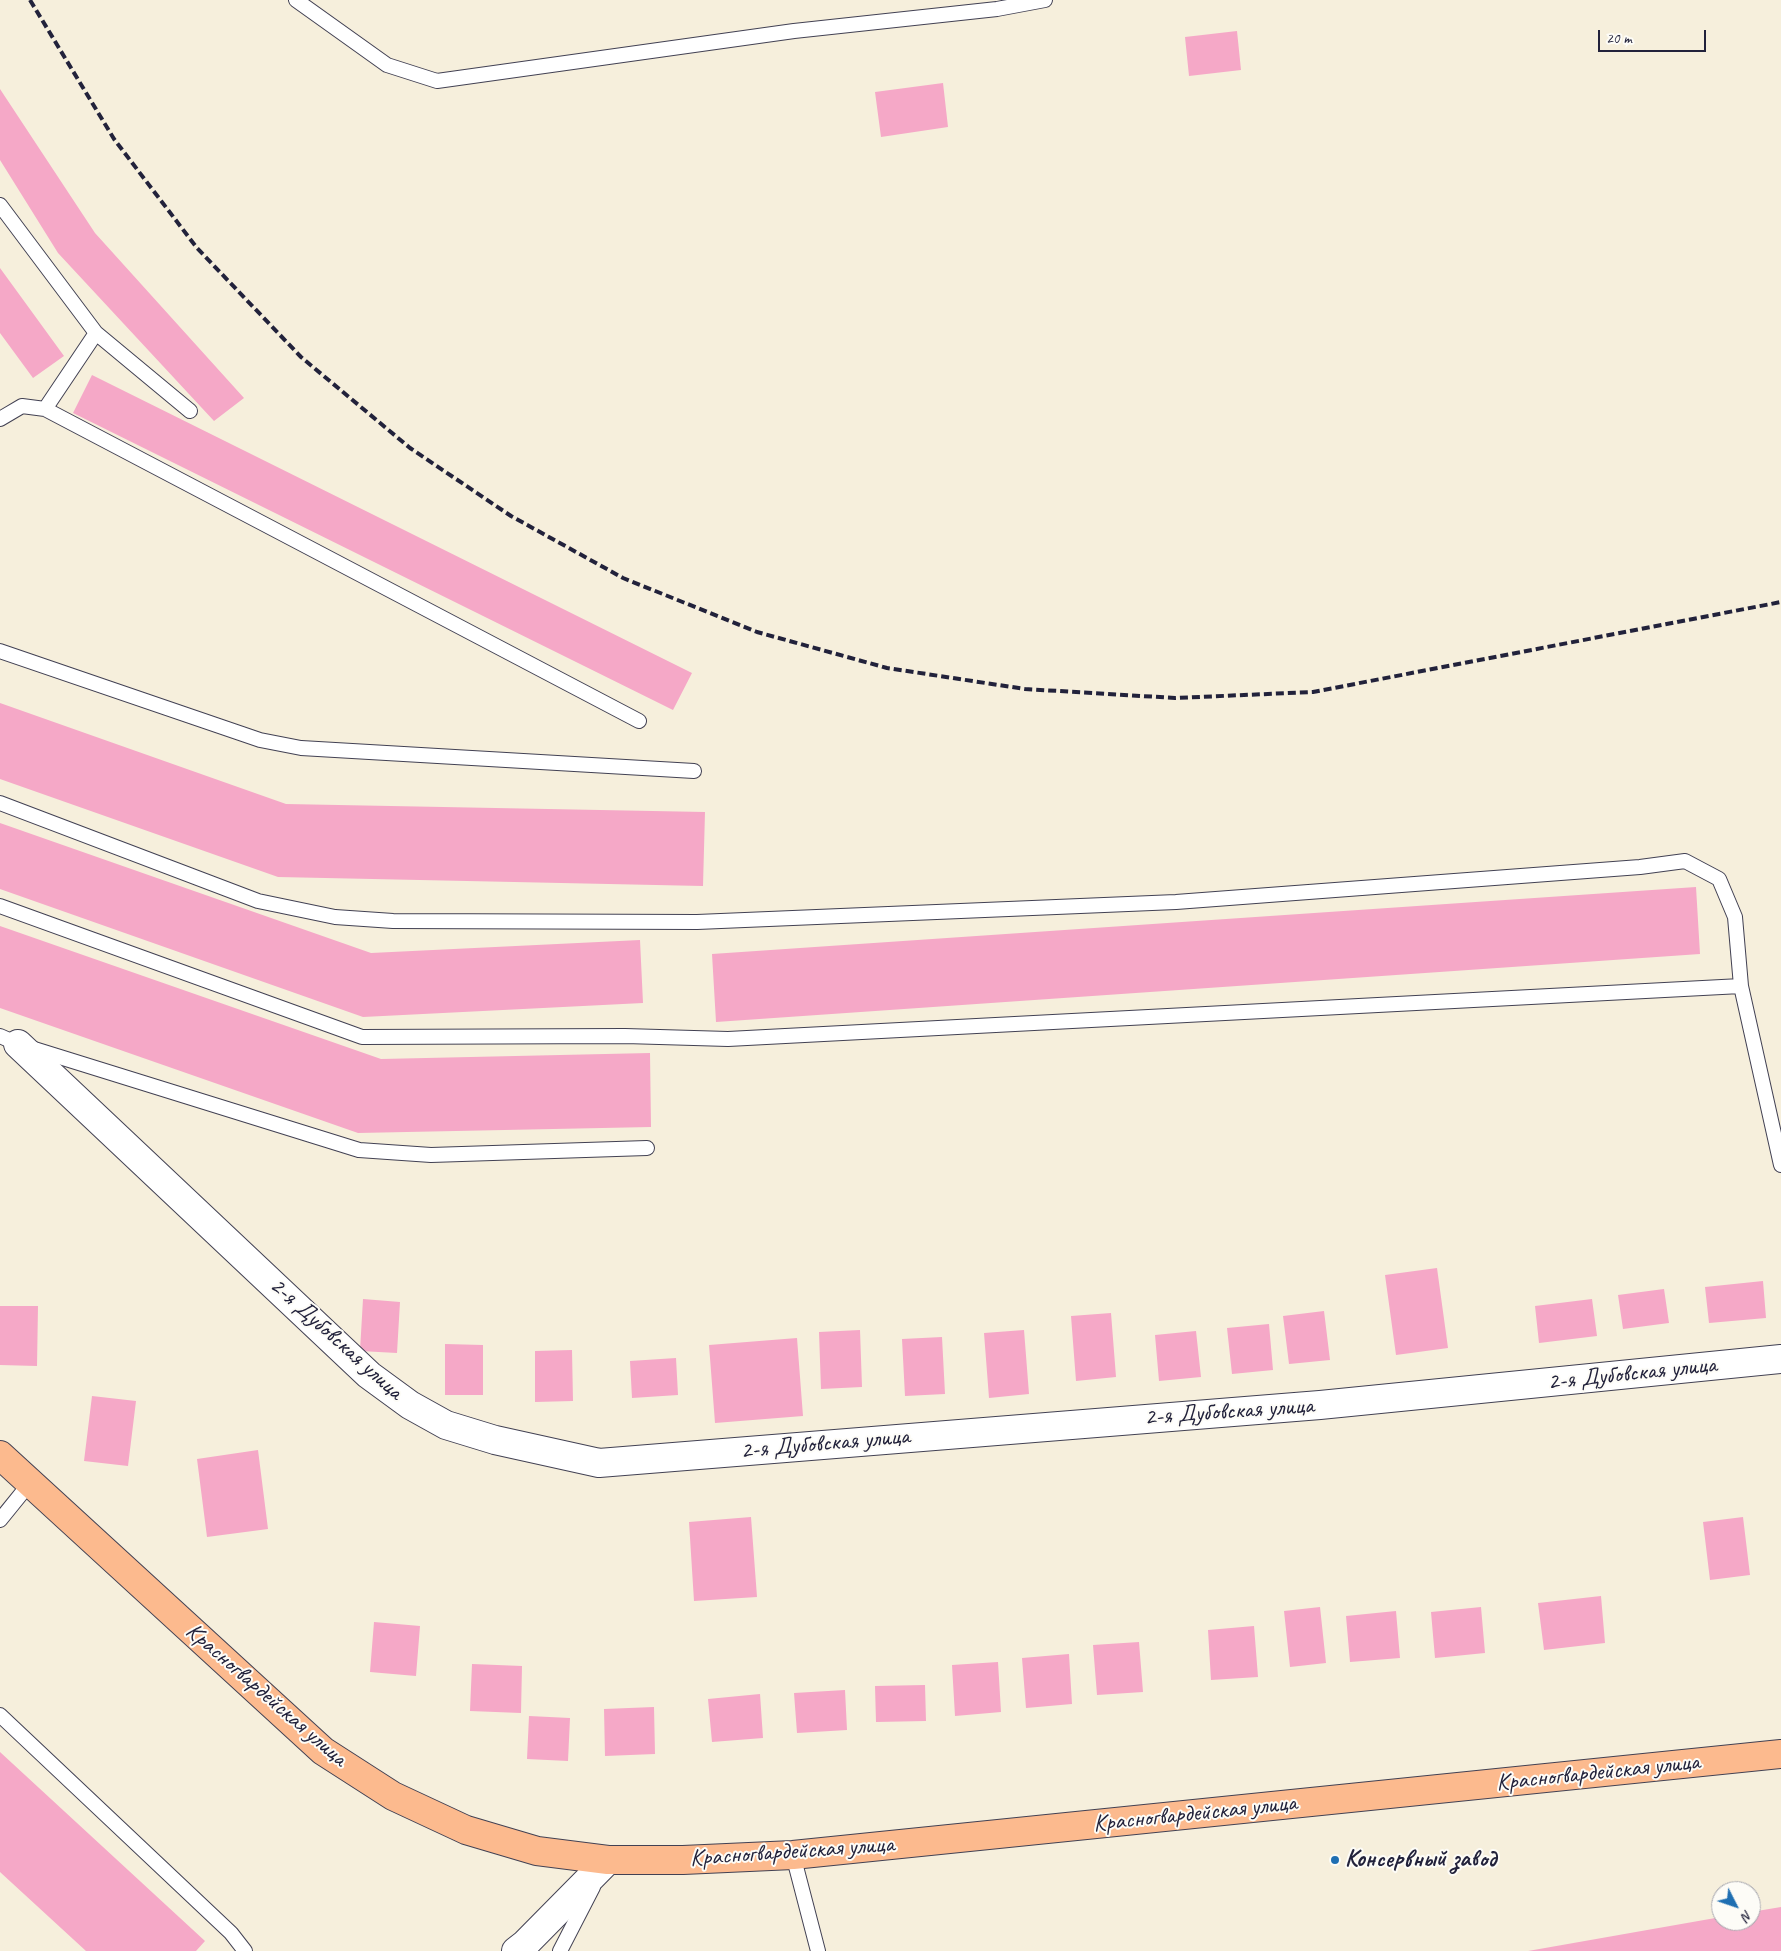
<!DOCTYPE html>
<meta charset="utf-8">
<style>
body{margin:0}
#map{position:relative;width:1781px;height:1951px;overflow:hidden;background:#f6efdc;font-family:Caveat,sans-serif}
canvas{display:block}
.north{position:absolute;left:1711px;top:1881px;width:50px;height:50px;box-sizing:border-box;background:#fdfcf7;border:1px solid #a5a5ac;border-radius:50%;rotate:131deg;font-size:14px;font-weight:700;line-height:20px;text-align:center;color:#22223b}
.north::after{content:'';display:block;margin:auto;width:18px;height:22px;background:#1f6fb2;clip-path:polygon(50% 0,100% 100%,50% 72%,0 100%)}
.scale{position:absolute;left:1598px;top:30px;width:108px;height:22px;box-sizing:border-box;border:2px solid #22223b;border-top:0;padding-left:6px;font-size:15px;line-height:18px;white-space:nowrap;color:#22223b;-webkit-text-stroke:4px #fdfcf7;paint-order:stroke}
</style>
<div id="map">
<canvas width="1781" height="1951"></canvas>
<div class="north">N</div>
<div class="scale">20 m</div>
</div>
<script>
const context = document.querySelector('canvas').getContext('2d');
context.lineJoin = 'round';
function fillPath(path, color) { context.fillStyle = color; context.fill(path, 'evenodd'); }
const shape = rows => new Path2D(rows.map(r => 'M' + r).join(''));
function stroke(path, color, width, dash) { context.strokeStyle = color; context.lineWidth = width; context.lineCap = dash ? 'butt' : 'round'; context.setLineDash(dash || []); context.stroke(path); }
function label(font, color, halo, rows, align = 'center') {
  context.font = font + ' Caveat,sans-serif'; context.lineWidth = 4; context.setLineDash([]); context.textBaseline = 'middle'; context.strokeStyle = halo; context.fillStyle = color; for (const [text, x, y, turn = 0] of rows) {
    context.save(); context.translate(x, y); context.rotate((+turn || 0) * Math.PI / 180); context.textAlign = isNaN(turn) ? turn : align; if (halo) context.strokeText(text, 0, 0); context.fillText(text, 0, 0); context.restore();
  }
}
const building = shape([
 [1237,31,1241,70,1189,76,1185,37],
 [943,83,948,127,881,137,875,92],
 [0,89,95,233,244,398,214,421,58,253,0,160],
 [0,268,64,356,33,378,0,333],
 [92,375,692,673,673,710,73,413],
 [0,703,286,804,705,812,703,886,278,877,0,779],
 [0,823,371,953,640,940,643,1003,363,1017,0,889],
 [1696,887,1700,954,716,1022,712,954],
 [0,926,381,1059,650,1053,651,1127,358,1133,0,1008],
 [1437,1268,1448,1348,1396,1355,1385,1275],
 [1763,1281,1766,1318,1709,1323,1705,1287],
 [1664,1289,1669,1323,1623,1329,1618,1295],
 [363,1299,400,1302,397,1353,360,1351],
 [1592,1299,1597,1336,1539,1343,1535,1306],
 [0,1306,38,1306,37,1366,0,1365],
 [1324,1311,1330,1360,1289,1364,1283,1316],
 [1111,1313,1116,1377,1076,1381,1071,1316],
 [1269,1324,1273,1370,1232,1374,1227,1328],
 [860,1330,862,1387,821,1389,819,1332],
 [1024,1330,1029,1394,989,1398,984,1333],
 [1196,1331,1201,1377,1159,1381,1155,1335],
 [942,1337,945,1394,905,1396,902,1339],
 [797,1338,803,1416,715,1423,709,1345],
 [445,1344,483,1345,483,1395,445,1395],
 [572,1350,573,1401,535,1402,535,1351],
 [676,1358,678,1395,632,1398,630,1361],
 [92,1396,136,1401,128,1466,84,1461],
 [258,1450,268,1529,207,1537,197,1459],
 [751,1517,757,1597,694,1601,689,1522],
 [1743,1517,1750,1575,1710,1580,1703,1522],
 [1601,1596,1605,1643,1544,1650,1538,1603],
 [1320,1607,1326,1663,1290,1667,1284,1611],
 [1481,1607,1485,1653,1435,1658,1431,1612],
 [1396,1611,1400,1658,1350,1662,1346,1616],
 [374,1622,420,1626,416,1676,370,1672],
 [1254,1626,1258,1677,1211,1680,1208,1630],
 [1139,1642,1143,1692,1097,1695,1093,1645],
 [1069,1654,1072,1704,1026,1708,1022,1658],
 [998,1662,1001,1712,955,1716,952,1665],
 [472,1664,522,1666,521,1713,470,1711],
 [925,1685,926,1721,876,1722,875,1686],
 [845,1690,847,1730,797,1733,794,1693],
 [760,1694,763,1738,712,1742,708,1699],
 [654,1707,655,1754,605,1756,604,1709],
 [529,1716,570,1718,568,1761,527,1759],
 [0,1752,205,1941,196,1951,86,1951,0,1872],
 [1781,1907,1781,1951,1528,1951,1721,1917,1721,1921,1751,1921,1751,1912]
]);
const service = shape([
 [296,0,387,65,437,81,794,31,997,9,1045,0],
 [0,205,96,333,190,411],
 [45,409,96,333],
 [0,419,22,406,45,409,639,721],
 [0,651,260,740,301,748,694,771],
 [0,803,258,901,335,917,393,921,697,922,1176,902,1640,867,1685,861,1719,879,1735,917,1741,986,1781,1165],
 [0,906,362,1037,625,1036,728,1039,1741,986],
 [0,1036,18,1044,359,1150,431,1155,647,1148],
 [0,1520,30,1483],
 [0,1715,231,1933,245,1951],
 [793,1855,818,1951],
 [560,1951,593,1887]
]);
const minor = shape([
 [18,1044,369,1375,410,1405,446,1425,495,1440,599,1463,1320,1405,1781,1359],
 [516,1951,525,1944,608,1860]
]);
const primary = shape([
 [0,1455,323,1751,393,1796,466,1830,537,1851,608,1860,683,1860,793,1855,1781,1754]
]);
const rail = shape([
 [30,0,114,139,197,248,301,357,410,448,511,516,623,578,757,632,887,668,1025,689,1175,698,1313,692,1781,602]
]);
const markers = [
 [1335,1860,5,"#1f6fb2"]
];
const streetNames = [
 ["2-я Дубовская улица",336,1339,42],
 ["2-я Дубовская улица",1632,1374,-6],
 ["2-я Дубовская улица",1229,1412,-4],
 ["2-я Дубовская улица",825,1444,-5],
 ["Красногвардейская улица",266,1695,41],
 ["Красногвардейская улица",1598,1773,-6],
 ["Красногвардейская улица",1195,1814,-6],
 ["Красногвардейская улица",792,1852,-4]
];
const poiNames = [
 ["Консервный завод",1345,1860]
];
fillPath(building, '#f5a8c7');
stroke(service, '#424153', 16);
stroke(minor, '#424153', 30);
stroke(primary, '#424153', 30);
stroke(service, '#fff', 14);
stroke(minor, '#fff', 28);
stroke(primary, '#fcba8e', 28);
stroke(rail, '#22223b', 4, [8, 4]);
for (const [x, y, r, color] of markers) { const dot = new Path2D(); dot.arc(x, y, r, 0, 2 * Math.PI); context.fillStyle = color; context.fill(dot); stroke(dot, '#fdfcf7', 2); }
label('24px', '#22223b', '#fdfcf7', streetNames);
label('bold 24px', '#22223b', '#fdfcf7', poiNames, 'left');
</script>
